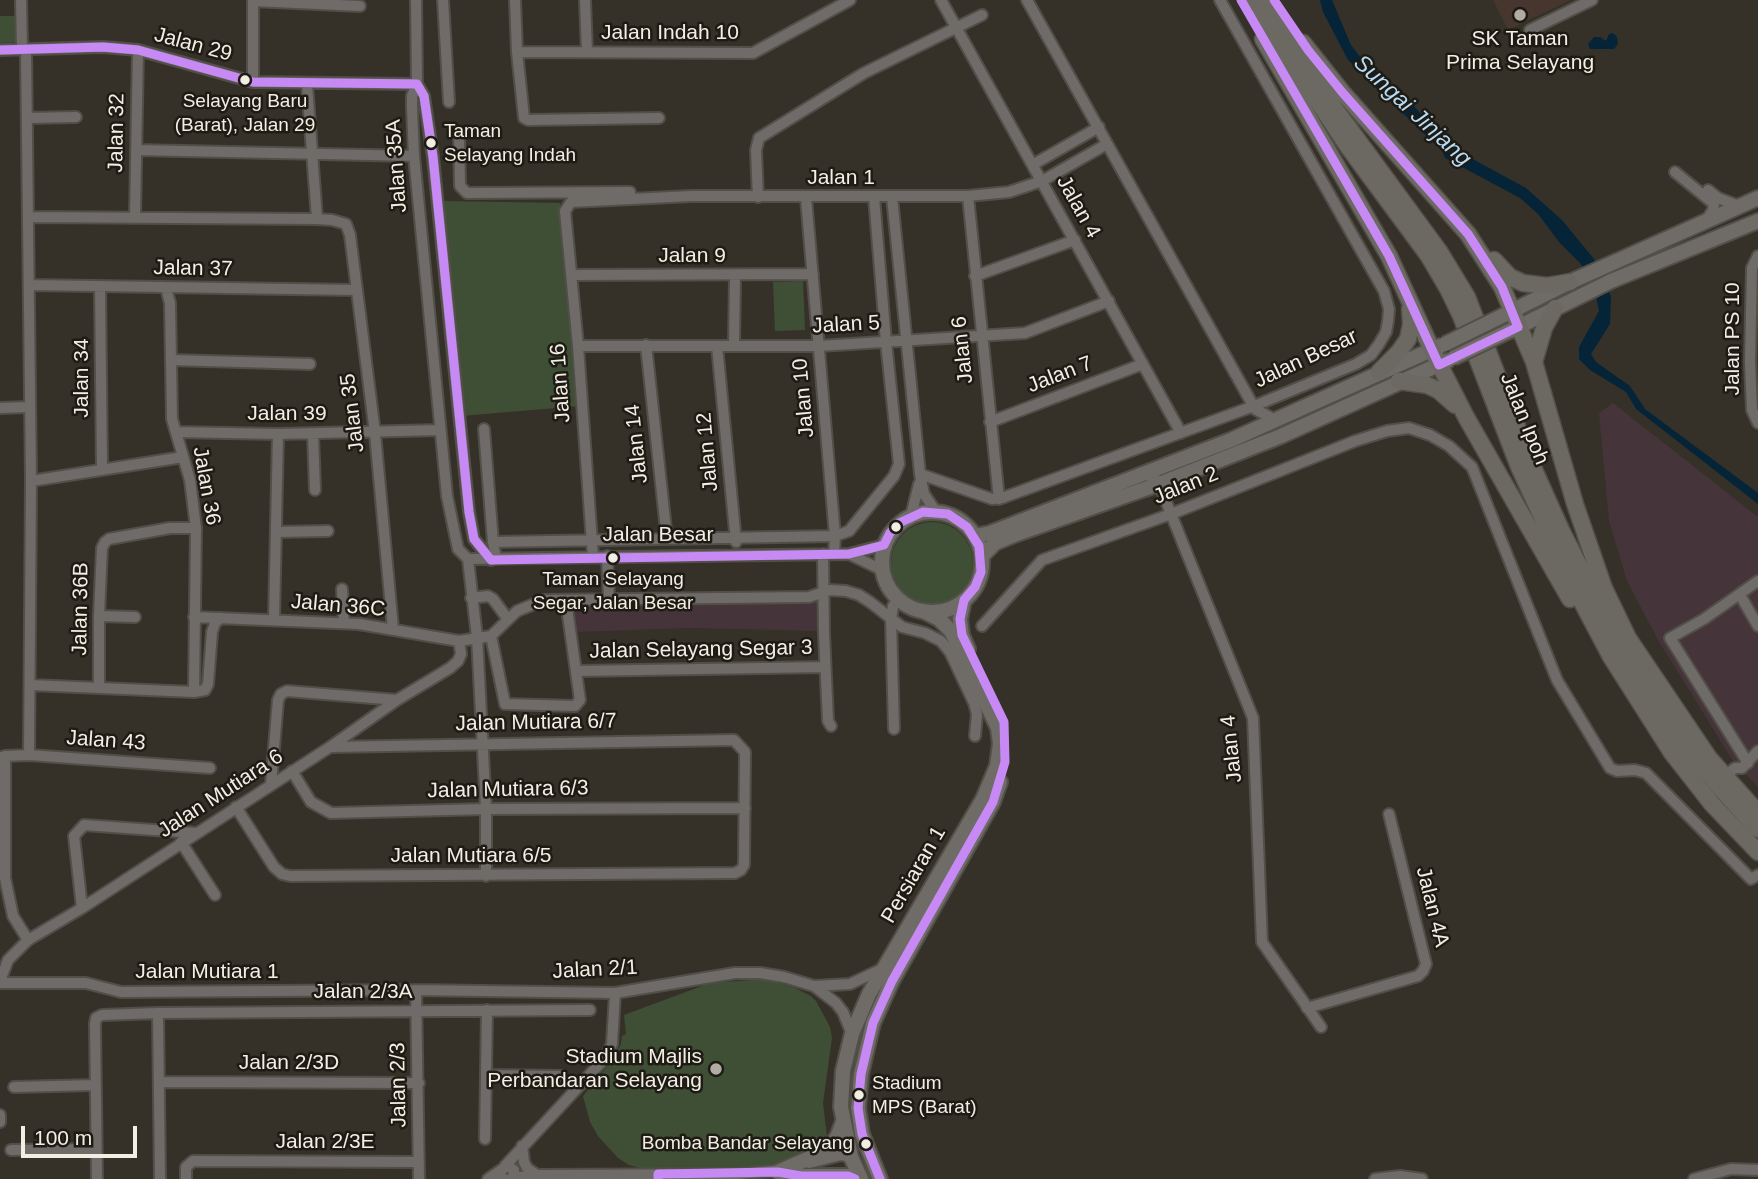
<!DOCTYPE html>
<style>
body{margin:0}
#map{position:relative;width:1758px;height:1179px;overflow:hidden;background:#353129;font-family:Arial,sans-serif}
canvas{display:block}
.scale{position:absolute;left:21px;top:1126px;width:116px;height:32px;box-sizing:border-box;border:4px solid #f2eee4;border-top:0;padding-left:9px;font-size:21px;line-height:24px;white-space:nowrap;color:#f2eee4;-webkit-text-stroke:5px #1e1b14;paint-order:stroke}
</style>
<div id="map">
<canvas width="1758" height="1179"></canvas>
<div class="scale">100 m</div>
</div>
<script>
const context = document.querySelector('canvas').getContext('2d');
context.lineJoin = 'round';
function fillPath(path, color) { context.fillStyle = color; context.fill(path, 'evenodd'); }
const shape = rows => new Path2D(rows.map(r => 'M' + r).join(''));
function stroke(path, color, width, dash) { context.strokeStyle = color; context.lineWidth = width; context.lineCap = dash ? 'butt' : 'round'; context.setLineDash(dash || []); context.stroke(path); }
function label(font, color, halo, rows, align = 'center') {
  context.font = font + ' Arial,sans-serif'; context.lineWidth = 5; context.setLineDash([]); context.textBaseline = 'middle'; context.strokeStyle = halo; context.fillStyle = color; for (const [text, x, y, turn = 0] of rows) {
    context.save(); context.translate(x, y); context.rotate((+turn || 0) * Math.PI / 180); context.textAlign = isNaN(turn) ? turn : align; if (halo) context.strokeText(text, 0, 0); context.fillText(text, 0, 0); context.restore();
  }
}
const commercial = shape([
 [1613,403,1758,517,1758,787,1733,761,1658,640,1627,581,1609,521,1599,413],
 [819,601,820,631,690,628,575,632,570,605]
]);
const education = shape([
 [1493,0,1571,0,1508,30]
]);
const green = shape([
 [0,16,16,16,18,42,0,43],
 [443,201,560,203,579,406,461,416],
 [803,281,805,330,775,331,773,282],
 '891 563a41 41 0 1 1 82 0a41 41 0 1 1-82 0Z',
 [764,979,793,987,811,996,816,1001,830,1027,832,1038,823,1103,827,1136,822,1145,783,1164,749,1168,640,1168,629,1165,618,1158,598,1136,590,1122,583,1096,610,1063,621,1044,622,1036,626,1034,624,1015,710,983]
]);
const water = shape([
 [1320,0,1332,0,1351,45,1364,62,1405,97,1456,150,1526,188,1562,220,1594,259,1611,296,1610,324,1591,354,1596,362,1630,386,1645,409,1758,493,1758,504,1636,409,1626,392,1590,370,1579,359,1579,347,1599,311,1596,296,1581,264,1559,242,1538,214,1520,198,1445,158,1442,151,1348,60,1323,12],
 [1613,33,1617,37,1618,44,1614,49,1590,49,1588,44,1594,37,1600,37,1606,41,1609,34]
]);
const minor = shape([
 [21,0,22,50],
 [253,0,253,82],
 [416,0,417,84,412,96,412,108,414,156,447,496,458,549,468,559],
 [443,0,449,102],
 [515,0,517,52,524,118,528,120,659,118],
 [585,0,587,52],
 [941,0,1181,433],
 [1027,0,1255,409,1275,420],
 [253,1,360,6],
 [1530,30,1592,0],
 [0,50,103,47,138,50,253,82,417,84],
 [26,50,31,481,29,755],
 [517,52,753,53,850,0],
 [307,84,317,219],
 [417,84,424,96,433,157,469,512,474,539,491,560],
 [28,118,76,117],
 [459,134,460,186,467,193,630,192],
 [136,150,414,156],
 [1034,164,1099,127],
 [1675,172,1714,204,1713,210,1706,221],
 [1708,190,1718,198,1739,206],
 [968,196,999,499],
 [758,197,756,150,759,138,864,73,982,15],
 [892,197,920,474,924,494,936,512],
 [806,198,835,536,834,554],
 [28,217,317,219,332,220,346,224,350,235,375,433,393,629],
 [135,217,138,50],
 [1758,256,1752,268,1750,362,1752,410,1758,423],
 [571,275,813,274],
 [975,276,1075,240],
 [29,285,357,290],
 [100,286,102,470],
 [166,288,170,303,172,419,190,480,196,528,194,692],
 [646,345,667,539],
 [734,345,735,275],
 [578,346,819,346,1025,333,1109,301],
 [717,346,736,542],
 [171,360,310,364],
 [0,408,29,407],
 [990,422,1143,364],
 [484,429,493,542,496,559],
 [176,432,278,434,440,430],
 [313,434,315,490],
 [920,474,992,499,1002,498,1254,406,1356,364,1371,355,1379,344,1386,332,1388,321,1389,309,1384,291,1220,0],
 [1144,474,1155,478,1159,484,1253,718,1262,942,1321,1027],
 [31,481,183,457],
 [911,516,919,484],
 [276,532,328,531],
 [493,542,835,536,849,531,894,476,899,464,886,342,874,197],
 [823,554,824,634,828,721,831,726],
 [849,554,882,570],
 [607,556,609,600],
 [593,557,578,346,565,211,571,202,691,196,968,196,1009,192,1042,181,1107,144],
 [468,559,849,554,884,545],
 [468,559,477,637,486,809,486,876],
 [342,589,344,623],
 [1740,595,1758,626],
 [471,598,488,596,493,599,507,618],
 [99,616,135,617],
 [194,617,359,624,459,641,491,636,517,611,544,600,809,597,830,590,846,591,859,595,870,602,902,627,925,633,941,641,950,652,974,703,977,714,975,736],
 [274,620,278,434],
 [982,626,1042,560,1171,514,1355,441,1387,431,1409,428,1430,435,1449,446,1472,467,1557,680,1610,768,1617,771,1635,770,1646,773,1751,879,1758,875],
 [491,636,505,704,575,706,580,700,566,601],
 [577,671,825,667],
 [30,685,194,692,205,690,208,684,212,632,215,623,221,618],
 [99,686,99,616,102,548,105,542,109,539,170,528,196,528],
 [894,729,891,620,893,606,899,600],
 [5,756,5,878,13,916,28,940],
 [0,758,5,756,29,755,210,768],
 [1748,763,1670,638,1704,619,1758,581],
 [292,771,311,802,331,813,486,809,745,808],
 [1724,777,1735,768,1742,768,1758,751],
 [271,784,278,700,281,694,287,691,397,700],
 [236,807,274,867,282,874,290,876,735,873,741,870,744,865,745,752,734,740,330,747],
 [181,842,215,895],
 [82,908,74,836,84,825,196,833],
 [0,981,8,960,28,940,82,908,330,747,397,700,450,668,458,661,461,654,459,641],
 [0,983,86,983,121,992,416,990,615,993,735,973,760,973,784,977,814,986,850,984,884,968],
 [814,986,836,1003,843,1012,852,1034],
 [416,990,419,1179],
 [1307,1008,1418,976,1423,971,1426,964,1389,814],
 [158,1013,160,1179],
 [487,1075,561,1076],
 [160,1082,419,1083],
 [14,1087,96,1085],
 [0,1115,0,1122],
 [485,1139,487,1010],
 [522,1146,524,1162,527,1168,537,1175],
 [11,1150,96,1149],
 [809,1163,841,1155,851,1157],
 [505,1166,606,1057,612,1044,615,993],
 [512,1178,537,1175,739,1174,784,1170],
 [97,1179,95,1024,96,1018,102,1015,158,1013,590,1010],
 [186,1179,186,1167,193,1161,419,1162],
 [488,1179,501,1170],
 [504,1179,500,1175,501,1170,507,1166,514,1170,514,1174,511,1179],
 [1375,1179,1400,1176,1422,1179],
 [1694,1179,1731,1169,1758,1170]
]);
const major = shape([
 [1502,316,1570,282,1758,198],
 [1510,331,1611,281,1758,221],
 '882 562a50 50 0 1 1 100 0a50 50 0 1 1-100 0Z',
 [975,536,990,533,1231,440,1440,346],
 [982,556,995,543,1014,535,1159,484,1281,436,1447,361],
 [964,600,960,619,962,635,968,649],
 [778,1172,814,1156,831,1146,837,1137,843,1122],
 [778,1172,801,1176,848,1176,855,1179],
 [861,1179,851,1157,841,1107,843,1071,852,1034,869,994,983,799,997,766,1000,744,998,728,951,631,939,619,923,611],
 [880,1179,862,1134,858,1108,861,1074,873,1023,892,981,993,802,1000,782]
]);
const highway = shape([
 [1250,0,1349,148,1428,255,1448,289,1461,316,1519,467,1573,585,1611,657,1672,753,1712,804,1758,852],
 [1265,0,1335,109,1439,251,1467,297,1531,463,1562,532,1622,650,1656,704,1685,744,1721,789,1758,829],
 [1263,39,1389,256,1432,350,1466,417,1570,599],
 [1303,43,1342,92,1468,234,1502,287,1534,362,1575,504,1604,588,1630,642],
 [1494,260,1510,277,1523,283,1547,286,1570,282],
 [1534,362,1544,328,1555,308],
 [1379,372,1399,352,1408,339,1411,324,1410,309],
 [1399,381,1427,385,1438,390,1455,405],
 [1626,635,1709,758,1758,813]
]);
const majorBridge = shape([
 [1445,344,1502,316],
 [1453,358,1509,331]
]);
const bus1 = shape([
 [1241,0,1389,256,1439,365,1518,327,1502,287,1468,234,1342,92,1308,50,1274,0],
 [0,50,103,47,138,50,253,82,417,84,424,96,433,157,469,512,474,539,491,560,849,554,884,545,890,533,899,523,923,512,948,514,967,527,979,546,981,572,975,587,964,600,960,619,962,635,1004,722,1005,762,993,802,892,981,873,1023,861,1074,858,1108,862,1134,880,1179],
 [658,1179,658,1174,778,1172,801,1176,848,1176,855,1179]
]);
const markers = [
 [1520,15,7,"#b0aca3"],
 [245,80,6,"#f2eee4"],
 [431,143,6,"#f2eee4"],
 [896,527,6,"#f2eee4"],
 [613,558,6,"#f2eee4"],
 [716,1069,7,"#b0aca3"],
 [859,1095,6,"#f2eee4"],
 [866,1144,6,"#f2eee4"]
];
const busNames = [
 ["Selayang Baru",245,102],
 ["(Barat), Jalan 29",245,126],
 ["Taman",444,132,"left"],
 ["Selayang Indah",444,156,"left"],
 ["Taman Selayang",613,580],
 ["Segar, Jalan Besar",613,604],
 ["Stadium",872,1084,"left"],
 ["MPS (Barat)",872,1108,"left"],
 ["Bomba Bandar Selayang",853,1144,"right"]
];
const streetNames = [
 ["Jalan Indah 10",670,33],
 ["Jalan 29",193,45,15],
 ["Jalan 32",117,133,-89],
 ["Jalan 35A",397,166,-94],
 ["Jalan 1",841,178],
 ["Jalan 4",1078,207,61],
 ["Jalan 9",692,256],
 ["Jalan 37",193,269,1],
 ["Jalan 5",846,325,-3],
 ["Jalan PS 10",1733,339,-90],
 ["Jalan 6",963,350,-96],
 ["Jalan Besar",1306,359,-25],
 ["Jalan 7",1060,375,-21],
 ["Jalan 34",82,378,-90],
 ["Jalan 16",561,383,-94],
 ["Jalan 10",804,398,-95],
 ["Jalan 35",353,413,-97],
 ["Jalan 39",287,414],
 ["Jalan Ipoh",1524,419,68],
 ["Jalan 14",637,444,-96],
 ["Jalan 12",708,452,-95],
 ["Jalan 36",206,486,80],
 ["Jalan 2",1186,486,-22],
 ["Jalan Besar",658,535],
 ["Jalan 36C",338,606,5],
 ["Jalan 36B",81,609,-89],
 ["Jalan Selayang Segar 3",701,650,-1],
 ["Jalan Mutiara 6/7",536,723,-1],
 ["Jalan 43",106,741,4],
 ["Jalan 4",1232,749,-96],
 ["Jalan Mutiara 6/3",508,790,-1],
 ["Jalan Mutiara 6",221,794,-33],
 ["Jalan Mutiara 6/5",471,856],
 ["Persiaran 1",914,875,-60],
 ["Jalan 4A",1432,907,76],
 ["Jalan 2/1",595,970,-3],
 ["Jalan Mutiara 1",207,972],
 ["Jalan 2/3A",363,992],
 ["Jalan 2/3D",289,1063],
 ["Jalan 2/3",399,1085,-91],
 ["Jalan 2/3E",325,1142]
];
const poiNames = [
 ["SK Taman",1520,39],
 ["Prima Selayang",1520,63],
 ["Stadium Majlis",702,1057,"right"],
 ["Perbandaran Selayang",702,1081,"right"]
];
const waterNames = [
 ["Sungai Jinjang",1412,111,43]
];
fillPath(commercial, '#453439');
fillPath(education, '#46362d');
fillPath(green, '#3f4f35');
fillPath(water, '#052438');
stroke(minor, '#524e48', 14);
stroke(major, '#524e48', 18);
stroke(highway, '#524e48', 19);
stroke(minor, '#6e6b68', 10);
stroke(major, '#6f6b66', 14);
stroke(highway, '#6c6862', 16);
stroke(majorBridge, '#524e48', 18, []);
stroke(majorBridge, '#6f6b66', 14);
stroke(bus1, '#c78af5', 9);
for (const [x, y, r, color] of markers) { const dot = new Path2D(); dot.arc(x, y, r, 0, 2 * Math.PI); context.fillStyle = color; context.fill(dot); stroke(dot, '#1e1b14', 2.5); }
label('19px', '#f2eee4', '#1e1b14', busNames);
label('21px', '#f2eee4', '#1e1b14', streetNames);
label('21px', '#f2eee4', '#1e1b14', poiNames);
label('italic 23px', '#b7dbf5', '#1e1b14', waterNames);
</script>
